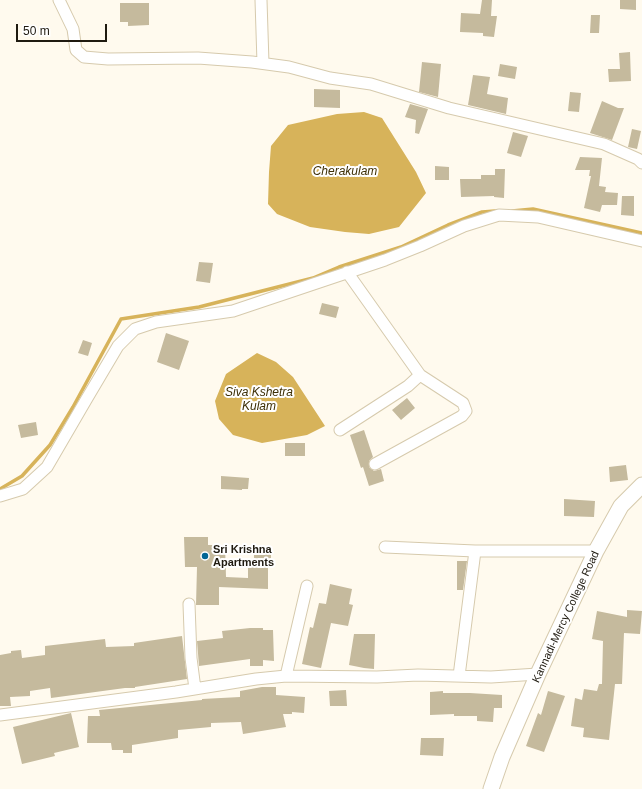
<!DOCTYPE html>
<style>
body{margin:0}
#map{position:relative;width:642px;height:789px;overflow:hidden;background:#fffaee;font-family:Helvetica,sans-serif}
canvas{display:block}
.scale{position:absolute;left:16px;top:24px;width:91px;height:18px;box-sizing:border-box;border:2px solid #1f1a10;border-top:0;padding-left:5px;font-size:12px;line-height:14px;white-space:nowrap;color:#1f1a10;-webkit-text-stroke:3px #fff;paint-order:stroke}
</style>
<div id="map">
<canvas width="642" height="789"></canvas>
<div class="scale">50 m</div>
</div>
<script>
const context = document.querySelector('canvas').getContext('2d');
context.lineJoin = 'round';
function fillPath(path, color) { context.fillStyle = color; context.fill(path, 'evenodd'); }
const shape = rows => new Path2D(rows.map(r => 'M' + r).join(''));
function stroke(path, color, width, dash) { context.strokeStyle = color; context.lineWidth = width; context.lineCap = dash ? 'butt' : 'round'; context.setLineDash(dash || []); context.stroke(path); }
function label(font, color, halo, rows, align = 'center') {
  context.font = font + ' Helvetica,sans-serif'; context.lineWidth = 4; context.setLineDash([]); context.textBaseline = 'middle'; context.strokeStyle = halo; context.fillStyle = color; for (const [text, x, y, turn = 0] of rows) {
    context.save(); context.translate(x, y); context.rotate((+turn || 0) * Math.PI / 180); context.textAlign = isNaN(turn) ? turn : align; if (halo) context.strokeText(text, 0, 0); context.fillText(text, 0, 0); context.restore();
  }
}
const water = shape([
 [364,112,382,118,416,172,426,193,399,227,369,234,345,232,310,227,277,214,268,204,269,172,271,146,288,125,337,114],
 [257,353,276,362,293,377,325,426,307,435,262,443,233,435,219,419,215,401,226,374]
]);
const stream = shape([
 [512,211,533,209,642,233],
 [0,489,22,476,50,445,73,407,121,319,199,307,313,278,339,267,401,247,448,225,482,212,495,211]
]);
const building = shape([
 [482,0,492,0,491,16,497,16,494,37,483,36,483,33,460,32,461,13,480,14],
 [620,0,636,0,636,10,620,9],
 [120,3,149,3,149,25,128,26,128,22,120,22],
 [591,15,600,15,599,33,590,33],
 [630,52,631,81,609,82,608,69,620,69,619,53],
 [422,62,441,64,438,97,419,92],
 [500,64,517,67,515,79,498,76],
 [473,75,490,77,487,94,508,98,506,114,468,105],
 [314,89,340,90,340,108,314,107],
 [570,92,581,93,579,112,568,111],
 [602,101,618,108,624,108,612,140,590,133],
 [410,104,428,109,419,134,415,133,416,120,405,117],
 [632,129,641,131,637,149,628,147],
 [513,132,528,136,521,157,507,153],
 [580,157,602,158,599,186,606,187,605,192,618,193,617,205,602,205,600,212,584,208,591,176,589,176,590,170,575,170],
 [435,166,449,167,449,180,435,180],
 [495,169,505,169,504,198,494,197,494,196,461,197,460,179,481,179,481,175,495,175],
 [622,196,634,196,634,216,621,215],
 [199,262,213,263,210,283,196,281],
 [322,303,339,307,336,318,319,314],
 [166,333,189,341,179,370,157,362],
 [83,340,92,343,88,356,78,353],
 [407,398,415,408,401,420,392,410],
 [36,422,38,435,21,438,18,425],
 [364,430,373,457,369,461,369,467,374,471,381,469,384,481,369,486,363,467,361,468,350,435],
 [285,443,305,443,305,456,285,456],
 [626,465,628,480,610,482,609,467],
 [221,476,249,478,248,489,242,489,242,490,221,489],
 [564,499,595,501,594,517,564,516],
 [184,537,208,537,208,545,225,545,226,577,248,578,248,566,254,567,254,554,271,554,271,565,268,565,268,589,219,587,219,605,196,605,197,567,185,567],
 [457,561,467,561,463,590,457,590],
 [330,584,352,589,349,604,353,605,348,626,331,623,321,668,302,664,310,627,313,628,319,603,326,604],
 [627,610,642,611,640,634,624,633,622,684,615,684,609,740,583,737,584,728,571,726,575,698,582,700,584,689,597,691,599,684,602,684,603,641,592,639,597,611,627,617],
 [250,628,263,628,263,630,273,630,274,661,263,660,263,666,250,666,250,659,199,666,197,641,223,638,222,631],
 [354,634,375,634,374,669,364,668,349,665],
 [182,636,187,679,135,687,135,688,125,688,51,698,50,688,30,691,30,696,10,697,11,706,0,706,0,655,11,653,11,651,21,650,22,658,45,655,45,646,105,639,106,647,134,646,134,643],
 [262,687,276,687,276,695,305,697,304,713,292,712,292,714,283,714,286,727,243,734,241,722,211,723,211,727,178,730,178,738,132,745,132,753,123,753,123,750,112,750,111,743,87,743,88,716,100,716,99,710,202,700,202,699,240,697,240,691],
 [346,690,347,706,330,706,329,691],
 [443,691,443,693,470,693,502,695,502,708,494,708,493,722,477,721,477,716,454,716,454,714,430,715,430,692],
 [548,691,565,696,544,752,526,746,538,713,541,715],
 [71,713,79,747,54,753,55,756,22,764,13,727],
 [421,738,444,738,443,756,420,755]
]);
const street = shape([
 [59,0,73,29,76,50,84,57,108,59,198,58,252,62,289,67,330,78,371,84,449,108,604,144,638,159,642,163],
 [261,0,263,63],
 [340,430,408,386,420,375,347,272],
 [375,464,462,416,466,411,463,403,420,375],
 [0,496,23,489,47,467,86,400,118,346,135,329,156,322,233,311,385,260,420,246,464,226,499,215,538,217,642,241],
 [385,547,475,551,596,551],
 [189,604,191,658,195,689],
 [286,676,307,586],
 [459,676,475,551],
 [0,715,176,692,256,679,286,676,377,677,418,675,491,677,538,674]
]);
const secondary = shape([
 [491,789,502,757,538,674,596,551,621,506,642,485]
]);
const markers = [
 [205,556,4,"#006695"]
];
const poiNames = [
 ["Sri Krishna",213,550],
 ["Apartments",213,563]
];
const streetNames = [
 ["Kannadi-Mercy College Road",566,617,-65]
];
const waterNames = [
 ["Cherakulam",345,172],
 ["Siva Kshetra",259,393],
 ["Kulam",259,407]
];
fillPath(water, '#d7b35a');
stroke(stream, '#d7b35a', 3.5);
fillPath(building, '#c5ba9d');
stroke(street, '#d6caad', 13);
stroke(secondary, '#d6caad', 17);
stroke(street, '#fff', 11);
stroke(secondary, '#fff', 15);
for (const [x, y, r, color] of markers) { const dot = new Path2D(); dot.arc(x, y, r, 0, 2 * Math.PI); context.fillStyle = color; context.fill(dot); stroke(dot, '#fff', 1.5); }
label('bold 11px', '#1f1a10', '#fff', poiNames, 'left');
label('11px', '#1f1a10', '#fff', streetNames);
label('italic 12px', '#3d2f06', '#fff', waterNames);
</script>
